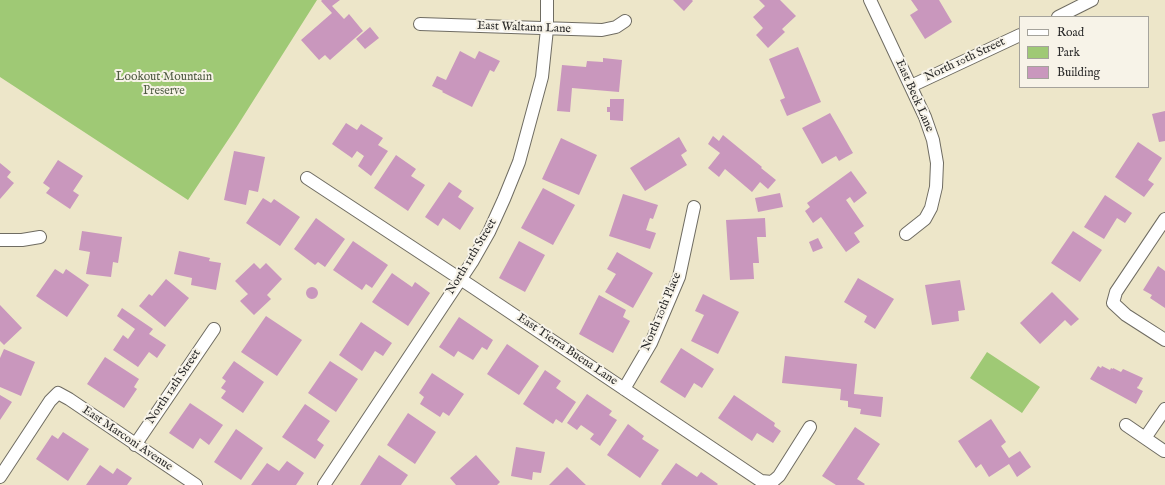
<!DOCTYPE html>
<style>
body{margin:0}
#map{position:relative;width:1165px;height:485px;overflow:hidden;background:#ede6c9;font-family:"IM FELL English",serif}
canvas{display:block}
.legend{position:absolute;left:1019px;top:16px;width:130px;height:72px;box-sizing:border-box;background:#f7f3e8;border:1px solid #a5a39c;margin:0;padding:5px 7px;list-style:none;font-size:12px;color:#2b2b2b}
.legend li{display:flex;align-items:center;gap:8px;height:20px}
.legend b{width:20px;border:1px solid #a5a39c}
</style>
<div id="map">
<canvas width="1165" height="485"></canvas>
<ul class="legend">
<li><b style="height:5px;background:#fff"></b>Road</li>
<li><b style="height:11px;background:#9fc975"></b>Park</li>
<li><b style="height:11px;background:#c997bd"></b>Building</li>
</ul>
</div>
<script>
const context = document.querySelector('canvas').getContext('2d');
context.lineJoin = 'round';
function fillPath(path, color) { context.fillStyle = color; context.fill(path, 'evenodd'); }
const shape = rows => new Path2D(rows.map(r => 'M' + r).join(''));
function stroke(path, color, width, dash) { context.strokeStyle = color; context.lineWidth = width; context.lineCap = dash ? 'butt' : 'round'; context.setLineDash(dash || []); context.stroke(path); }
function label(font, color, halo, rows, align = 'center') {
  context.font = font + ' "IM FELL English",serif'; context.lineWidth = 4; context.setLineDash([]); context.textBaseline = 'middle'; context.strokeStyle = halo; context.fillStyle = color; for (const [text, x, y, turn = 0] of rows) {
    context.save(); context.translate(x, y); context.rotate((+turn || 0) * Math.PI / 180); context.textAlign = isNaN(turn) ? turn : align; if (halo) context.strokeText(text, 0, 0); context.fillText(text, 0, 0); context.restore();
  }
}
const green = shape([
 [0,0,317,0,236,128,188,200,0,77],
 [987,352,1040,387,1022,413,970,378]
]);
const building = shape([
 [322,0,340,0,332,6,344,19,349,14,363,31,330,60,325,55,319,60,301,40,332,13,321,1],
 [673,0,692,0,693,1,684,11],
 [759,0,780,0,796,16,782,29,785,32,768,48,756,35,763,28,753,17,765,6],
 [911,0,939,0,952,22,925,39,910,15,918,10],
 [370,27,379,38,365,49,356,39],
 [798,47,821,102,787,116,780,100,785,98,769,59],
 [460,51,475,59,479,51,500,61,494,72,490,70,472,107,442,92,443,91,432,86,437,76,446,80],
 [603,58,622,60,619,92,572,88,570,112,557,111,562,65,586,67,587,61,603,62],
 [610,99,624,99,623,121,610,120,610,112,607,112,607,107,610,107],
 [1165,111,1165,141,1159,142,1152,114],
 [830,113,853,153,839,161,836,156,822,164,802,128],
 [346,123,357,130,361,124,383,138,378,145,388,151,371,176,358,166,364,156,357,151,352,158,332,144],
 [723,135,762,167,761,168,776,180,768,189,760,182,752,192,725,169,719,177,708,168,720,153,708,144,713,136,719,141],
 [679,137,687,151,681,155,687,165,645,191,630,168],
 [561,138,597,155,579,195,542,179],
 [1138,142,1162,158,1148,180,1154,184,1144,197,1115,177],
 [234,151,265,157,258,192,249,190,246,205,224,200],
 [396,155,416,169,411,176,425,185,408,211,374,188],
 [58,160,83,176,73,191,79,195,70,209,46,193,50,188,43,183],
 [0,163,11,172,7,177,14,183,0,199],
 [851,171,867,193,854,203,850,197,846,200,864,226,854,233,860,242,846,252,821,217,813,223,805,211,810,207,807,203],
 [449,182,462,191,458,197,474,208,460,230,443,218,438,226,425,217],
 [543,188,575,205,553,245,521,228],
 [780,193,783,207,758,212,755,198],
 [623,194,658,205,653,219,650,218,646,230,656,233,650,249,609,236],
 [1105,195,1132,213,1125,223,1117,218,1104,239,1084,227],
 [263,198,271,203,274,199,300,217,280,246,246,223],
 [316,218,345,239,325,267,318,262,315,265,294,249],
 [765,218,766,237,757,237,759,263,753,263,754,279,730,280,726,220],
 [82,231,122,237,118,263,113,262,111,277,86,274,90,252,79,250],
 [1073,231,1102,250,1080,282,1051,263],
 [818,238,823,248,813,252,809,242],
 [353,241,388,265,372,288,366,284,362,290,333,270],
 [519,241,545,255,525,292,499,278],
 [179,251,210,258,209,261,221,263,216,290,191,285,192,278,174,274],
 [617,252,653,273,633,308,605,292,616,274,607,269],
 [254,263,260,269,266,263,282,279,267,295,271,299,254,315,240,301,248,294,235,281],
 [1158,266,1165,271,1165,308,1150,298,1152,295,1143,290],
 [55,269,63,274,66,269,89,285,67,317,36,296],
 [392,273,412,287,415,282,430,293,408,326,372,302],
 [858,278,894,299,875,329,864,322,867,316,844,302],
 [166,279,189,298,165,327,139,306,149,294,152,296],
 [960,280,965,310,958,311,959,321,932,325,925,285],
 '306 293a6 6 0 1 1 12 0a6 6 0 1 1-12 0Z',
 [1052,292,1079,319,1071,326,1065,320,1040,344,1020,323],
 [703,294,739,312,718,354,691,341,704,315,695,311],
 [599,295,626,310,623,317,630,321,613,353,579,334],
 [0,305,22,328,4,345,0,341],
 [122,308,153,329,149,334,166,345,157,358,149,352,138,367,113,350,123,335,128,339,135,329,117,316],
 [266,316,302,340,277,376,241,352],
 [459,317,493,340,487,350,482,347,473,360,458,351,454,357,439,347],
 [361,322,392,343,383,356,375,351,362,371,339,355],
 [507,344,539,366,519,395,487,374],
 [681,348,714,369,702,388,694,383,685,398,660,382],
 [4,349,35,362,21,396,0,387,0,358],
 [785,356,857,364,854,394,883,397,881,417,860,414,861,409,848,407,848,401,840,400,841,389,782,383],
 [105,357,139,379,134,387,137,389,124,408,87,384],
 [234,361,264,382,243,413,221,398,226,391,221,388,226,381,222,378],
 [330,361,358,379,336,412,308,393],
 [1098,366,1101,368,1102,366,1110,370,1111,368,1113,369,1113,368,1121,372,1123,369,1143,378,1138,387,1138,386,1137,388,1143,391,1136,404,1090,379],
 [545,370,561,381,556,388,576,402,562,423,556,419,553,424,523,404],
 [432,373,464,394,449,416,443,412,440,417,420,404,424,397,419,393],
 [587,394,612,411,609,415,617,420,600,446,590,439,594,434,581,425,577,430,567,423],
 [0,395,12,402,0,420],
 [734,395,775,423,774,426,781,431,773,443,757,433,752,441,718,418],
 [190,403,223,425,209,445,200,438,193,449,169,433],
 [305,404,330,421,317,440,324,445,315,459,282,437],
 [408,413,436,432,415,464,387,445],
 [991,419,1006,442,1001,446,1009,458,1020,451,1031,467,1017,477,1009,464,989,477,981,464,976,468,958,441],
 [628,424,644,436,642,439,659,450,640,478,607,455],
 [855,427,880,444,857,479,865,484,864,485,836,485,822,476],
 [236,429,263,448,241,480,214,462],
 [63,432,89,449,68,481,36,459,52,435,58,439],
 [516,447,545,452,541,473,533,472,532,480,511,476],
 [379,455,408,475,401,485,360,485],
 [476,455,500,482,497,485,456,485,450,478],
 [287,461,304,473,296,485,251,485,267,463,279,471],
 [676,463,697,477,701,472,718,484,717,485,662,485,661,484],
 [100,465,113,474,117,468,132,478,127,485,86,485],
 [567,467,586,485,549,485]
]);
const street = shape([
 [870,0,925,117,933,140,937,163,936,187,931,208,925,219,906,234],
 [1058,17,1092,0],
 [420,24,602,30,616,27,625,21],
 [911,86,1020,35],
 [307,178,474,288,761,481,772,482,779,476,810,427],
 [1165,219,1116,292,1113,303,1126,315,1165,340],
 [0,240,22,240,40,237],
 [624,389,651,343,679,277,694,207],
 [1126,425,1164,451],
 [1145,438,1165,409],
 [135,445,214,329],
 [0,477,50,401,58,393,69,399,196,485],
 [324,485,472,262,489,232,504,199,519,162,542,77,547,29,547,0]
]);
const streetNames = [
 ["East Waltann Lane",524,28,2],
 ["North 10th Street",965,60,-25],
 ["East Beck Lane",914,96,66],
 ["North 11th Street",472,257,-59],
 ["North 10th Place",662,312,-67],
 ["East Tierra Buena Lane",567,350,34],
 ["North 12th Street",174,387,-56],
 ["East Marconi Avenue",127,439,34]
];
const parkNames = [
 ["Lookout Mountain",164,78],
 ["Preserve",164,92]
];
fillPath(green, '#9fc975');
fillPath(building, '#c997bd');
stroke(street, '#6f6c62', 14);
stroke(street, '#fff', 12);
label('12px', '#2b2b2b', '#f7f3e8', streetNames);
label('12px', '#4e5a41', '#f7f3e8', parkNames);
</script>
